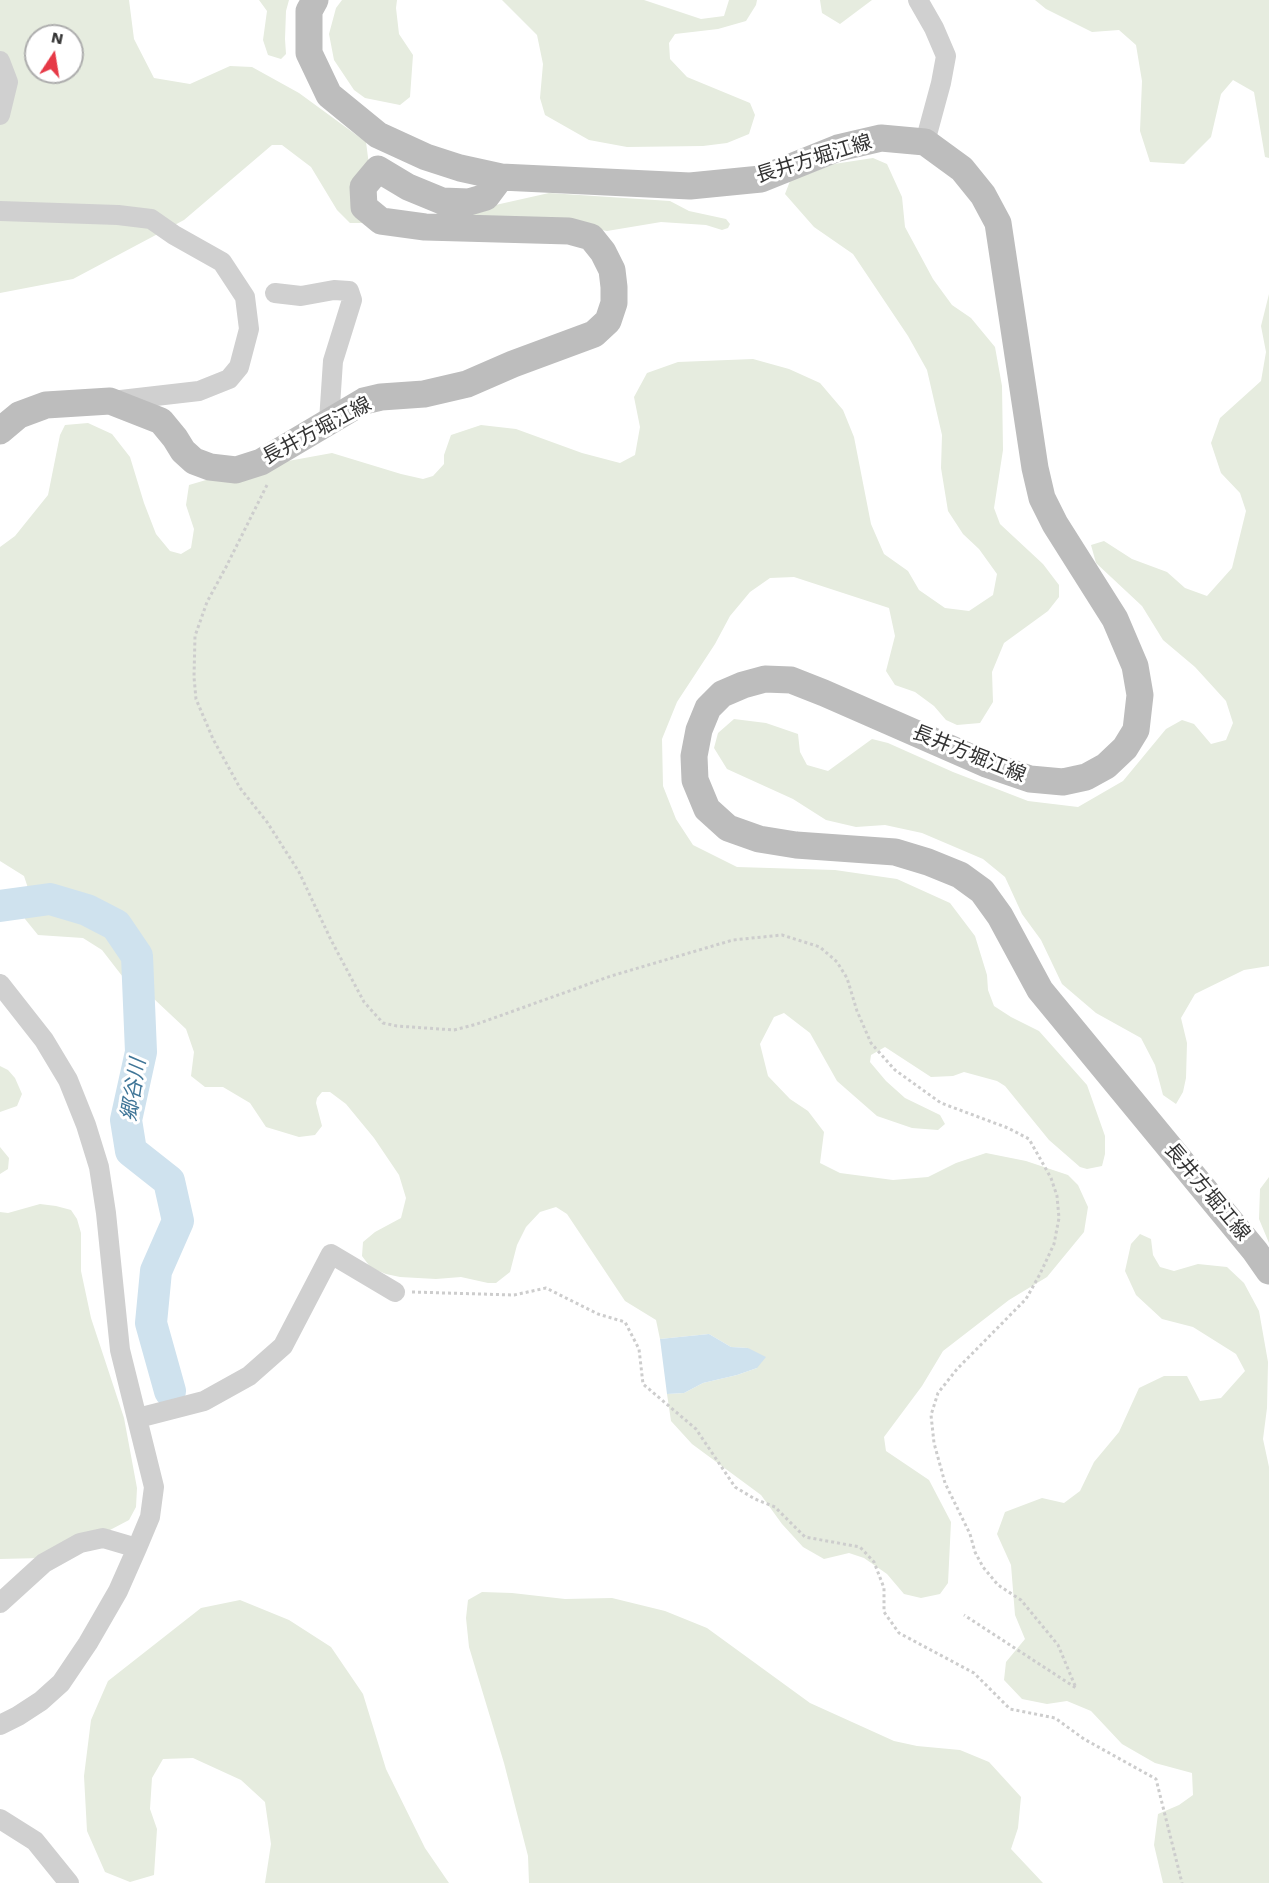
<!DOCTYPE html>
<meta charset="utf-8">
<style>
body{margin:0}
#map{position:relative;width:1269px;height:1883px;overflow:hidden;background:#fff;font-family:"Work Sans",sans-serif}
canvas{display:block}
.north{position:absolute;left:24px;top:24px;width:60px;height:60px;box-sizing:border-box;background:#fff;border:2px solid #adadad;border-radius:50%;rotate:12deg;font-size:16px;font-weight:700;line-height:24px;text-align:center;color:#333}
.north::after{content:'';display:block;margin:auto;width:21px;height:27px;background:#e63946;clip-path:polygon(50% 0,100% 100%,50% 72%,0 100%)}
</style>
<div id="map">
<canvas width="1269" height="1883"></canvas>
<div class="north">N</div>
</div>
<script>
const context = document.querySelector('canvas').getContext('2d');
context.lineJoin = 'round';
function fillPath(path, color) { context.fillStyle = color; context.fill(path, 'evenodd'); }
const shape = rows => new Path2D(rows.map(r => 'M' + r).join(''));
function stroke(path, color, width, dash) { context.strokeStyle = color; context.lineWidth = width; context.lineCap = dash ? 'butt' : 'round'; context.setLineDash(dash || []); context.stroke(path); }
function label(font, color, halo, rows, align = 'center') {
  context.font = font + ' "Work Sans","Noto Sans JP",sans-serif'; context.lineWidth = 6; context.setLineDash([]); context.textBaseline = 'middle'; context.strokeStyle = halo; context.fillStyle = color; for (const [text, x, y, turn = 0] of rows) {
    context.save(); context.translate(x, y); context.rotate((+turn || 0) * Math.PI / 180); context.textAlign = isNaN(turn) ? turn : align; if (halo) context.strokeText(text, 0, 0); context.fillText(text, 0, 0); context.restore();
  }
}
const green = shape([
 [0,0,129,0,134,39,154,78,190,84,230,66,252,67,299,93,366,142,369,165,362,223,350,223,337,210,311,167,282,145,272,145,184,220,73,279,0,293],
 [36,36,72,36,72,72,36,72],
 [259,0,289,0,286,11,285,39,286,54,281,59,268,55,263,40,267,11],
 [342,0,397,0,396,8,399,34,413,55,410,97,400,105,365,98,354,90,334,60,329,34,336,8],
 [502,0,644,0,701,19,724,16,729,0,757,0,756,5,746,21,718,29,675,34,669,43,670,59,687,77,750,103,755,115,749,134,727,143,703,146,627,147,589,140,545,115,540,98,543,64,537,35],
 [820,0,872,0,840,24,822,13],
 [1035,0,1269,0,1269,158,1265,157,1254,92,1233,80,1221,94,1211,137,1184,164,1150,162,1140,131,1142,81,1136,45,1119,30,1092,32,1046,9],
 [873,158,887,164,902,197,905,227,933,279,952,305,971,318,995,347,1002,386,1003,450,994,508,1000,524,1043,564,1059,585,1059,597,1048,611,1004,643,992,672,993,702,980,723,957,725,946,720,934,706,915,692,895,685,886,671,895,636,889,608,794,577,770,578,750,592,730,616,715,644,677,702,662,739,663,786,676,819,693,845,737,867,835,870,897,879,950,903,975,936,987,975,988,990,994,1006,1011,1017,1039,1031,1087,1085,1105,1136,1105,1154,1102,1166,1087,1169,1080,1167,1049,1140,1005,1086,997,1081,964,1072,953,1076,931,1077,885,1047,871,1055,870,1062,886,1081,905,1098,940,1115,945,1124,938,1130,912,1128,877,1116,837,1081,810,1033,784,1013,774,1017,760,1044,768,1076,790,1099,808,1111,824,1132,820,1163,840,1173,893,1180,928,1177,956,1163,986,1153,1026,1161,1068,1175,1078,1185,1088,1207,1084,1232,1047,1277,1009,1300,943,1351,922,1386,884,1437,886,1451,929,1480,951,1522,948,1583,940,1594,921,1598,904,1594,887,1574,864,1558,849,1553,824,1559,803,1547,782,1524,761,1495,692,1444,671,1421,667,1394,684,1393,703,1383,737,1375,757,1368,748,1348,731,1347,709,1334,660,1339,656,1320,625,1301,567,1214,556,1207,540,1212,526,1227,517,1245,510,1272,496,1283,488,1283,461,1277,436,1279,400,1277,386,1274,371,1268,362,1256,363,1242,375,1232,401,1218,406,1198,399,1175,374,1138,346,1104,330,1092,322,1092,317,1098,316,1103,322,1126,315,1135,299,1137,266,1127,250,1103,223,1087,205,1087,191,1076,194,1052,186,1029,153,998,126,981,102,950,83,938,38,935,25,919,28,888,24,876,0,861,0,547,15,536,48,495,60,435,65,425,88,423,112,434,130,457,144,503,156,534,170,551,181,554,191,548,194,529,186,505,189,485,206,480,238,481,288,461,332,453,401,474,423,479,433,476,444,464,444,455,451,435,481,425,516,429,582,453,620,463,635,455,640,427,634,397,647,373,678,362,753,359,789,369,820,383,843,410,854,437,871,524,884,554,908,571,919,590,945,608,969,611,993,595,997,574,979,549,963,534,948,511,941,468,942,435,927,370,908,336,853,254,814,227,785,194,790,181,834,164],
 [549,193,670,201,689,211,726,219,730,224,728,228,722,230,706,225,661,222,607,231,571,224,443,218,436,213,441,207,491,206],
 [1269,294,1269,966,1244,970,1195,994,1181,1018,1187,1043,1186,1078,1183,1092,1176,1104,1163,1095,1155,1065,1141,1038,1096,1013,1062,984,1041,940,1022,914,1005,877,983,859,922,833,885,825,856,827,826,820,793,799,727,769,714,748,718,733,734,719,766,723,798,734,800,752,807,765,828,771,872,739,888,743,953,772,1028,801,1078,807,1123,781,1166,729,1182,720,1194,724,1211,744,1226,740,1233,723,1226,701,1195,667,1163,640,1142,606,1096,563,1091,545,1104,541,1132,559,1167,572,1185,588,1207,596,1232,568,1246,511,1240,493,1221,473,1211,443,1220,418,1261,381,1266,352,1261,326],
 [0,1066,8,1070,15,1078,22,1094,17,1106,0,1112],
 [0,1147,9,1158,8,1169,0,1174],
 [1269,1177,1269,1243,1259,1219,1260,1189],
 [40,1204,56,1206,71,1210,77,1219,81,1233,81,1271,91,1318,124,1418,137,1488,136,1507,129,1520,110,1530,79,1538,41,1558,0,1559,0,1212,8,1213],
 [1140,1234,1151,1239,1153,1255,1160,1267,1174,1271,1198,1264,1227,1267,1244,1283,1259,1311,1268,1362,1267,1408,1263,1439,1269,1467,1269,1883,1163,1883,1154,1845,1158,1814,1179,1805,1193,1795,1192,1773,1155,1763,1122,1744,1091,1711,1067,1701,1047,1704,1022,1699,1004,1680,1006,1662,1025,1639,1015,1615,1011,1565,997,1534,1005,1512,1042,1498,1064,1503,1080,1491,1094,1462,1119,1432,1139,1388,1164,1376,1187,1376,1200,1401,1221,1398,1245,1371,1236,1354,1193,1327,1162,1319,1136,1295,1125,1271,1131,1244],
 [482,1592,512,1593,565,1599,612,1598,665,1611,707,1628,810,1703,894,1741,917,1746,960,1750,989,1762,1021,1797,1018,1828,1011,1849,1043,1883,529,1883,528,1856,504,1763,469,1647,466,1618,468,1600],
 [240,1600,289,1620,331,1647,363,1694,386,1769,425,1848,449,1883,265,1883,271,1844,265,1802,241,1780,193,1758,163,1759,152,1778,150,1809,157,1829,154,1875,130,1882,105,1872,87,1831,84,1776,91,1720,108,1681,201,1608]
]);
const water = shape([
 [709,1334,731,1347,748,1348,766,1357,757,1368,737,1375,703,1383,684,1393,667,1394,660,1339]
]);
const river = shape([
 [0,906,50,899,87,910,116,925,137,956,141,1052,126,1120,131,1151,169,1181,178,1221,156,1271,151,1323,170,1391]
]);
const path = shape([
 [267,485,226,567,207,602,195,636,194,677,196,699,213,739,240,788,267,822,299,872,331,940,364,1002,383,1023,397,1026,454,1030,477,1024,611,976,733,940,782,935,820,947,837,962,847,978,857,1011,871,1043,895,1070,941,1103,1008,1128,1029,1139,1051,1178,1057,1196,1059,1218,1054,1244,1040,1274,1026,1299,957,1369,938,1393,931,1415,934,1443,945,1483,970,1534,975,1552,983,1567,998,1585,1021,1600,1058,1645,1076,1688,964,1615],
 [412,1292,514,1295,546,1288,598,1314,625,1322,639,1349,643,1384,696,1429,735,1487,755,1499,775,1507,805,1537,860,1547,874,1562,884,1588,884,1612,899,1633,974,1673,1010,1709,1055,1718,1084,1739,1156,1779,1182,1883]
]);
const street = shape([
 [918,0,934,28,946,56,941,83,925,142],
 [0,61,8,82,0,115],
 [0,211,118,215,151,219,174,235,222,262,245,297,249,329,239,367,229,379,199,391,112,401],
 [275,293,301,296,334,290,349,291,352,300,333,361,329,421],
 [0,984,44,1040,68,1080,86,1125,99,1167,106,1213,120,1350,154,1487,150,1517,137,1548,118,1591,88,1643,61,1683,41,1701,18,1716,0,1725],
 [138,1418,204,1401,249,1376,283,1346,331,1254,395,1292],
 [0,1603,44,1563,80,1543,103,1538,137,1548],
 [0,1819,35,1841,69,1883]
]);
const secondary = shape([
 [315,0,309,11,309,53,329,95,378,135,426,157,460,168,501,177,690,186,761,179,838,148,881,138,925,142,962,169,983,195,998,223,1035,468,1042,498,1055,524,1115,619,1135,666,1140,695,1136,730,1125,748,1106,766,1086,777,1063,782,1030,779,986,764,824,693,791,680,765,679,743,685,722,694,708,708,699,730,694,756,695,780,707,809,728,828,759,839,796,845,895,852,928,862,960,875,982,891,1000,916,1040,990,1255,1251,1269,1271],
 [0,431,19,415,46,405,110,401,161,421,175,438,183,451,194,461,210,467,236,470,261,462,364,401,381,397,424,394,467,384,513,364,594,334,608,321,614,303,614,287,612,270,603,252,591,237,569,231,425,227,381,221,364,207,363,187,378,169,408,187,442,201,469,202,486,197,501,177]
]);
const streetNames = [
 ["長井方堀江線",814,159,-17],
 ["長井方堀江線",317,431,-28],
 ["長井方堀江線",969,754,22],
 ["長井方堀江線",1207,1192,50]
];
const waterNames = [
 ["郷谷川",134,1090,-81]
];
fillPath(green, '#e6ecdf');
fillPath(water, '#cfe2ee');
stroke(river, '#cfe2ee', 32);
stroke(path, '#cdcdcd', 3, [3, 3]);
stroke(street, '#d0d0d0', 20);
stroke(secondary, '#bdbdbd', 27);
label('20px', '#333', '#fff', streetNames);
label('italic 21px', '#3f7597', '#fff', waterNames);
</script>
